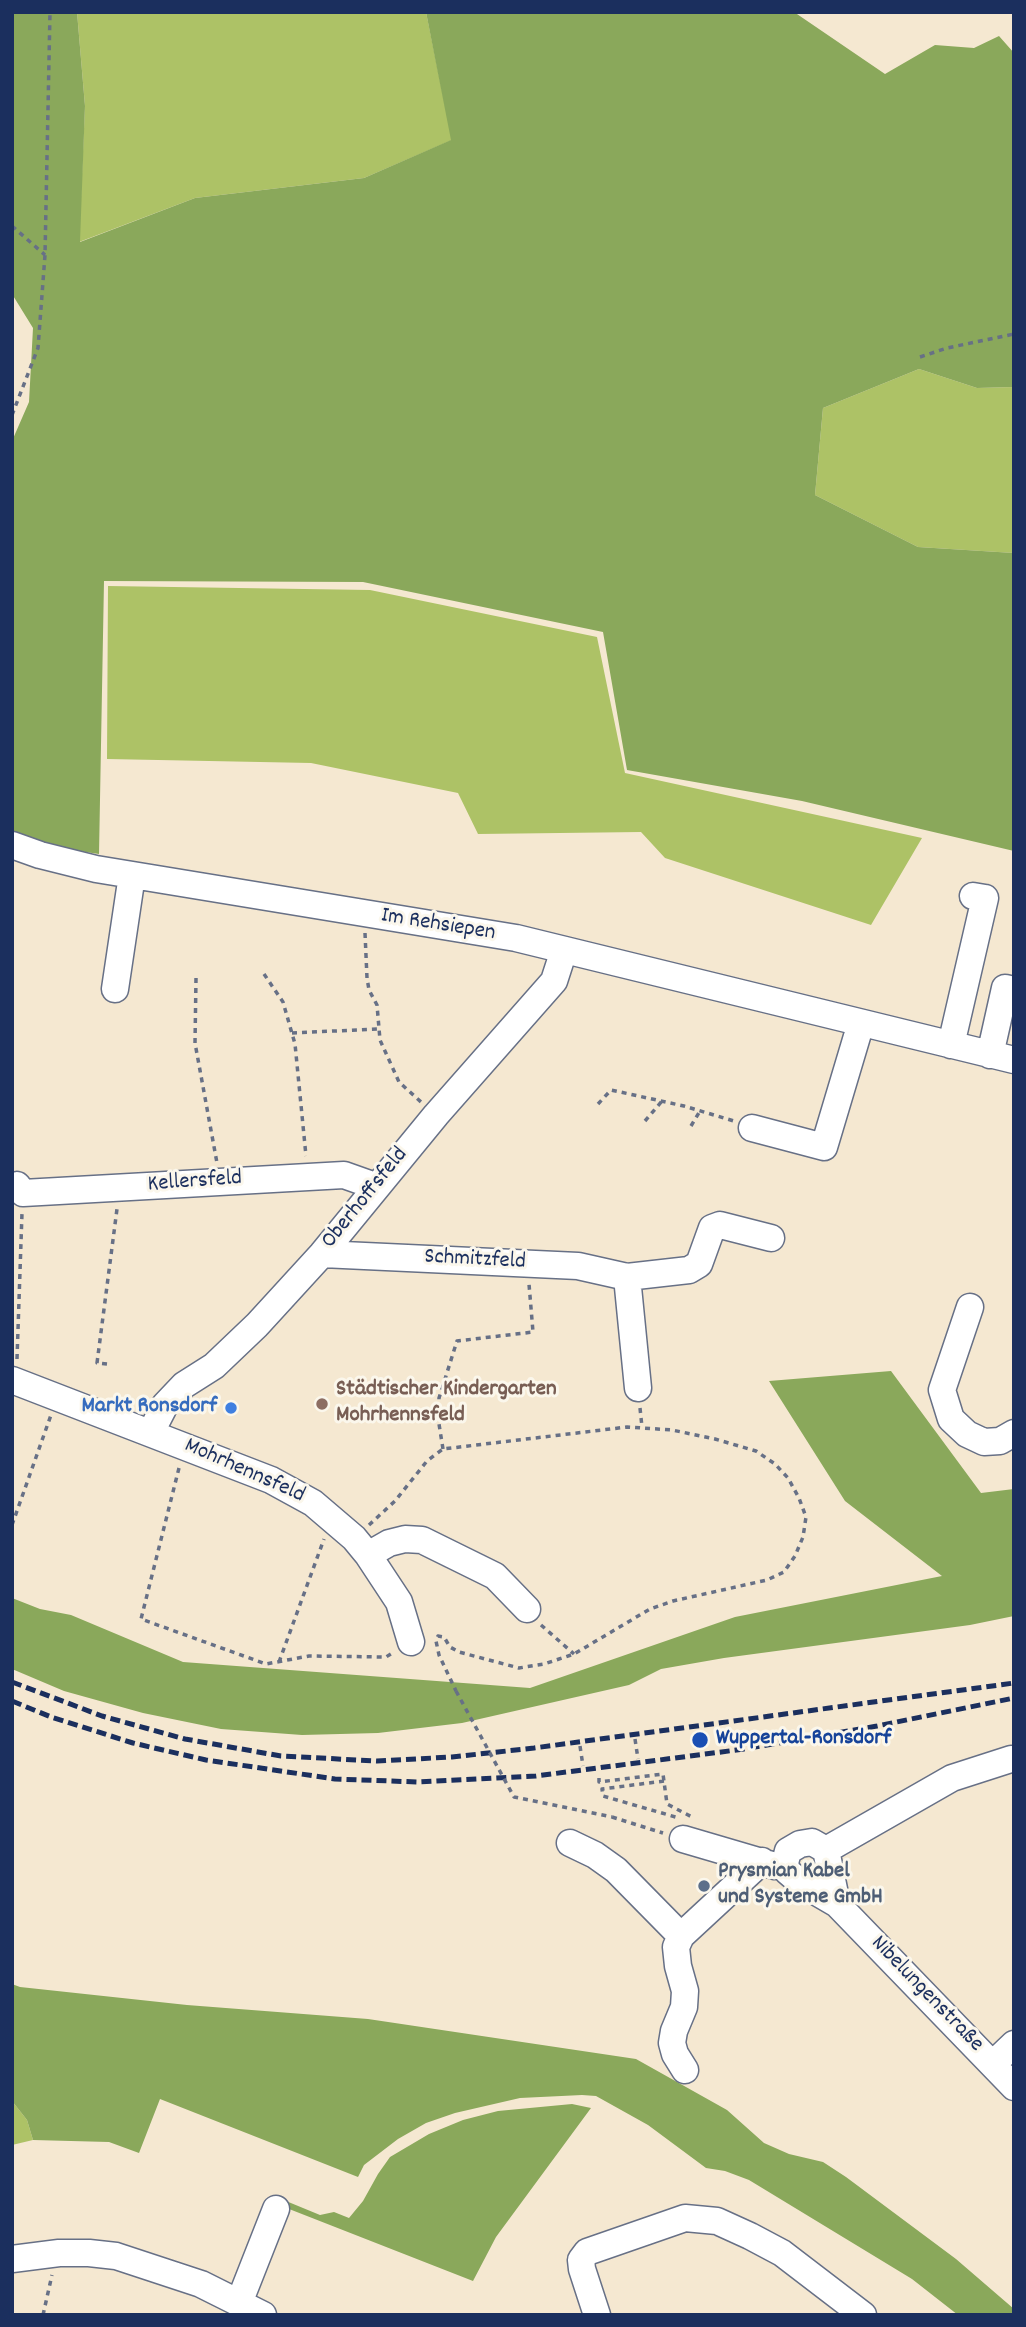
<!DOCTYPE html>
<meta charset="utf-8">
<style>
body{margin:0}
#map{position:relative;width:1026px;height:2327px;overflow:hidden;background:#f5e8d1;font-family:Dekko,sans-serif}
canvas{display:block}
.frame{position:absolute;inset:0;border:14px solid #1b2f5e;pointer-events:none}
</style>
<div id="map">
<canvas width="1026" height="2327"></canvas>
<div class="frame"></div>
</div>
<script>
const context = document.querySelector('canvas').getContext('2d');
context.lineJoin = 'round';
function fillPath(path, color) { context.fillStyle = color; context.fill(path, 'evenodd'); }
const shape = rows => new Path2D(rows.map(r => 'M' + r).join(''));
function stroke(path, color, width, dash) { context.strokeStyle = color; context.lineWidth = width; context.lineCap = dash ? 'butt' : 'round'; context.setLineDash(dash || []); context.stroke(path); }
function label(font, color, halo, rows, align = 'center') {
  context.font = font + ' Dekko,sans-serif'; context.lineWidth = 6; context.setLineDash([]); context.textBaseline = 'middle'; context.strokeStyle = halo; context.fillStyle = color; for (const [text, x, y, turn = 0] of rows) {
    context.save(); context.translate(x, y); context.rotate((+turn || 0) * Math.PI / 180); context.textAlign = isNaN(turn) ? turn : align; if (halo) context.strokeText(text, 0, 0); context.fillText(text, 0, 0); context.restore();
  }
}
const green = shape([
 [77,12,426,12,452,140,364,178,195,198,79,242,85,106],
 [919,369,977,388,1014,387,1014,553,918,547,815,495,823,408],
 [108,586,370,590,597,637,625,773,922,838,871,925,665,858,641,832,478,834,458,793,311,763,107,759],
 [12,2101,27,2120,33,2140,12,2145]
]);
const forest = shape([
 [12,12,77,12,85,106,80,242,195,198,364,178,451,140,426,12,794,12,885,74,935,45,974,48,999,36,1014,53,1014,387,977,388,919,369,823,408,815,495,918,547,1014,553,1014,851,802,801,627,770,603,632,363,582,104,581,99,854,52,847,12,835,12,441,29,402,33,328,12,294],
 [891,1371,981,1493,1014,1489,1014,1616,970,1625,724,1658,661,1669,629,1685,462,1723,378,1733,302,1735,221,1729,143,1713,64,1691,12,1669,12,1598,40,1609,71,1615,183,1662,530,1688,735,1617,942,1576,845,1501,769,1381],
 [12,1984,20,1987,187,2005,368,2019,636,2059,727,2110,764,2143,789,2154,823,2162,846,2177,956,2259,1014,2309,1014,2315,958,2315,912,2279,749,2180,725,2171,706,2168,648,2125,596,2096,582,2095,520,2098,455,2113,426,2123,398,2139,364,2165,358,2177,160,2099,139,2153,109,2142,33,2140,27,2120,12,2101],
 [572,2104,591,2108,496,2237,473,2281,284,2207,286,2201,320,2215,334,2212,349,2218,363,2201,378,2174,390,2157,429,2134,463,2120,498,2111]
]);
const path = shape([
 [12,226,45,255],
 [920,357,947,348,1014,334],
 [12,415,38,348,45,255,50,12],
 [365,933,367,978,369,990,377,1005,380,1040,399,1082,421,1102],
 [264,974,283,1002,295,1044,306,1156],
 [196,978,195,1043,217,1163],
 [292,1033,377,1029],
 [598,1104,611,1090,684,1106,734,1121],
 [645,1121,662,1101],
 [691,1126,700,1111],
 [17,1359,22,1213],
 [107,1364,97,1363,117,1209],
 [640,1408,642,1427],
 [443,1449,439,1424,439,1398,457,1341,533,1332,529,1284],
 [179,1468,141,1619,266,1664,309,1656,386,1657,394,1652],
 [12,1525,51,1415],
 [369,1525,395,1501,427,1461,443,1449,627,1427,672,1430,715,1439,756,1451,775,1464,788,1478,799,1498,806,1517,803,1537,795,1556,784,1572,767,1580,673,1601,650,1609,574,1654,544,1664,519,1668,459,1652,450,1647,444,1637,438,1636,436,1641,439,1655,456,1691],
 [541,1625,574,1654],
 [279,1662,324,1539],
 [635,1739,638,1759],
 [580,1746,583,1766],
 [599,1778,599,1782,663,1774,667,1804,692,1817],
 [664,1781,602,1789,603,1796,679,1818],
 [612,1817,663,1833],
 [43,2315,52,2275]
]);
const minor = shape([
 [12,845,40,855,96,869,516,938,1014,1060],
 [115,989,132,875],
 [951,1045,985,898,973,896],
 [990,1055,1005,988,1014,990],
 [752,1128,824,1147,861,1023],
 [17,1185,23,1193,344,1175,375,1186],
 [322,1254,578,1266,627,1277,689,1270,699,1264,712,1228,720,1225,771,1238],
 [627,1277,638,1388],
 [970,1307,942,1390,951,1419,967,1434,984,1442,1000,1441,1014,1433],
 [12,1380,271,1480,313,1503,354,1538,368,1555,399,1602,411,1642],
 [151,1432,165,1405,184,1385,214,1366,257,1325,322,1254,436,1115,554,981,564,950],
 [368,1555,389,1543,405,1539,422,1540,495,1576,527,1609],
 [683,1839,775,1866],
 [570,1843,595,1855,616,1870,681,1936],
 [826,1850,952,1778,1011,1759],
 [837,1904,826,1850,812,1842,800,1844,788,1851,785,1863,787,1871,801,1883,837,1904,1014,2087],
 [993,2064,1014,2044],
 [685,2070,675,2054,672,2043,674,2031,684,2007,685,1991,678,1966,676,1947,681,1936,762,1861],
 [12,2259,59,2253,89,2253,116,2256,201,2284,263,2315],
 [239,2303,276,2209],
 [597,2315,582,2269,581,2260,587,2252,685,2218,717,2221,750,2236,782,2253,863,2315]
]);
const rail = shape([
 [12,1682,102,1716,185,1739,281,1756,377,1761,452,1757,534,1748,1014,1683],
 [12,1701,51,1717,133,1743,206,1760,335,1779,418,1782,536,1776,744,1749,877,1726,1014,1698]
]);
const pathBridge = shape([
 [456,1691,514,1797,612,1817]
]);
const markers = [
 [322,1404,7,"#8d6e63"],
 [231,1408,7,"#3f7fe0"],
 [700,1740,9,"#1a4fb4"],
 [704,1886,7,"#5c6f8a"]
];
const streetNames = [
 ["Im Rehsiepen",438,926,9],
 ["Kellersfeld",195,1183,-4],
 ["Oberhoffsfeld",366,1199,-51],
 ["Schmitzfeld",475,1261,3],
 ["Mohrhennsfeld",244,1472,24],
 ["Nibelungenstraße",926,1995,46]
];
const educationNames = [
 ["Städtischer Kindergarten",336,1391],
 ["Mohrhennsfeld",336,1417]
];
const shopNames = [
 ["Markt Ronsdorf",217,1408]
];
const transitNames = [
 ["Wuppertal-Ronsdorf",716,1740]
];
const serviceNames = [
 ["Prysmian Kabel",718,1873],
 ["und Systeme GmbH",718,1899]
];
fillPath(green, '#adc266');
fillPath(forest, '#8aa85b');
stroke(minor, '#677086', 29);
stroke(path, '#677086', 3.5, [5, 5]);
stroke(minor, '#fff', 26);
stroke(rail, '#1b2f5e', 5, [10, 5]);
stroke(pathBridge, '#677086', 3.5, [5, 5]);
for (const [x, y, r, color] of markers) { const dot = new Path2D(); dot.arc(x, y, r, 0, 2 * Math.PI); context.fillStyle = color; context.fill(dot); stroke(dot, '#fbf7ec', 2.5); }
label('23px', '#1b2f5e', '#fbf7ec', streetNames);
label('bold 23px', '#785e54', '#fbf7ec', educationNames, 'left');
label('bold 23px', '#366cbe', '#fbf7ec', shopNames, 'right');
label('bold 23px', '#164399', '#fbf7ec', transitNames, 'left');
label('bold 23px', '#4e5e75', '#fbf7ec', serviceNames, 'left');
</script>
